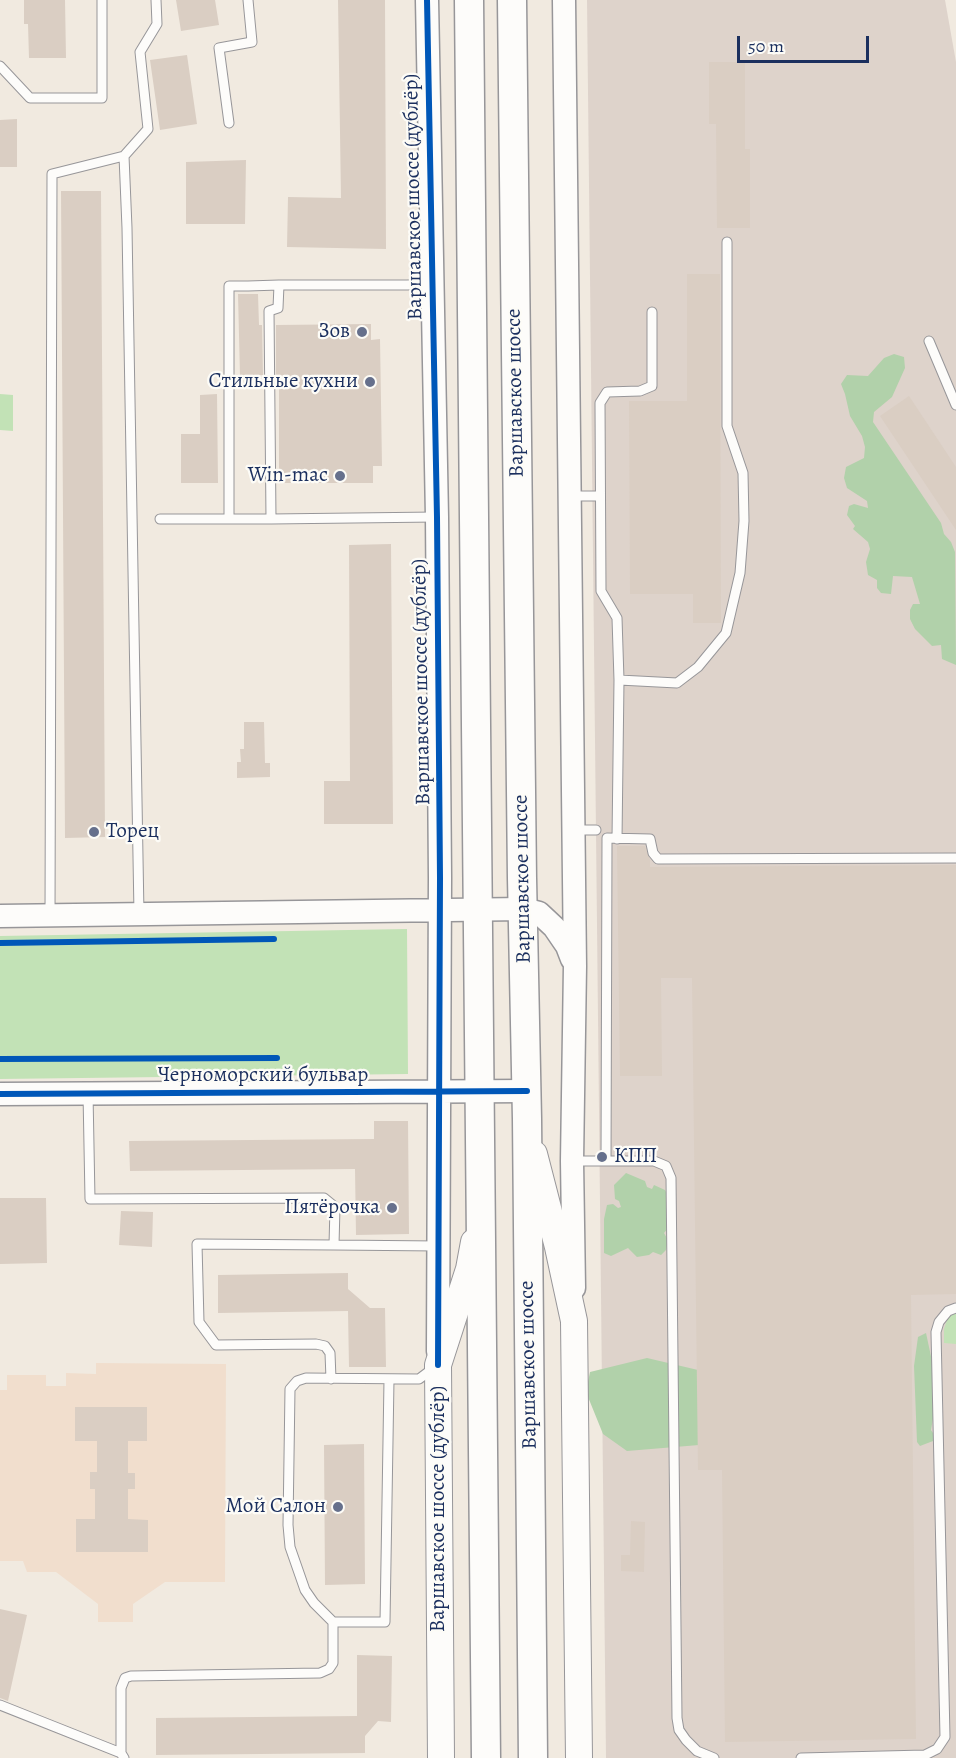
<!DOCTYPE html>
<meta charset="utf-8">
<style>
body{margin:0}
#map{position:relative;width:956px;height:1758px;overflow:hidden;background:#f1eae0;font-family:Alegreya,serif}
canvas{display:block}
.scale{position:absolute;left:737px;top:36px;width:132px;height:27px;box-sizing:border-box;border:3px solid #1b2f5e;border-top:0;padding-left:8px;font-size:18px;line-height:21px;white-space:nowrap;color:#1b2f5e;-webkit-text-stroke:4px #fdfcf7;paint-order:stroke}
</style>
<div id="map">
<canvas width="956" height="1758"></canvas>
<div class="scale">50 m</div>
</div>
<script>
const context = document.querySelector('canvas').getContext('2d');
context.lineJoin = 'round';
function fillPath(path, color) { context.fillStyle = color; context.fill(path, 'evenodd'); }
const shape = rows => new Path2D(rows.map(r => 'M' + r).join(''));
function stroke(path, color, width, dash) { context.strokeStyle = color; context.lineWidth = width; context.lineCap = dash ? 'butt' : 'round'; context.setLineDash(dash || []); context.stroke(path); }
function label(font, color, halo, rows, align = 'center') {
  context.font = font + ' Alegreya,serif'; context.lineWidth = 4.5; context.setLineDash([]); context.textBaseline = 'middle'; context.strokeStyle = halo; context.fillStyle = color; for (const [text, x, y, turn = 0] of rows) {
    context.save(); context.translate(x, y); context.rotate((+turn || 0) * Math.PI / 180); context.textAlign = isNaN(turn) ? turn : align; if (halo) context.strokeText(text, 0, 0); context.fillText(text, 0, 0); context.restore();
  }
}
const built = shape([
 [96,1363,226,1364,225,1582,165,1582,133,1604,133,1622,98,1622,98,1604,56,1572,27,1572,23,1561,0,1561,0,1390,7,1390,7,1375,46,1375,46,1386,66,1386,66,1373,96,1374]
]);
const industrial = shape([
 [587,0,945,0,956,62,956,1758,606,1758]
]);
const green = shape([
 [0,394,13,395,13,431,0,430],
 [407,929,408,1074,0,1079,0,936],
 [956,1310,956,1344,944,1343,944,1329,948,1317]
]);
const forest = shape([
 [894,354,904,357,905,368,892,397,874,412,873,422,941,523,944,534,951,542,955,552,956,665,942,659,941,645,932,646,915,629,910,619,910,610,913,604,920,604,912,577,893,576,891,594,881,593,877,588,877,580,868,575,866,562,870,549,868,542,853,529,855,526,847,515,849,506,854,504,868,508,867,501,847,488,844,478,846,467,864,458,865,447,862,436,850,416,845,394,841,384,847,375,868,376,884,358],
 [626,1173,645,1181,647,1187,652,1189,654,1185,665,1190,667,1194,669,1227,664,1233,668,1240,666,1250,661,1255,653,1252,649,1255,637,1257,628,1248,611,1256,604,1253,604,1219,607,1205,613,1204,618,1208,621,1207,619,1201,615,1199,614,1185],
 [926,1333,932,1361,934,1413,931,1430,933,1433,933,1441,920,1446,917,1442,914,1366,918,1337],
 [647,1358,698,1370,699,1445,627,1451,603,1434,586,1392,590,1372]
]);
const building = shape([
 [24,0,65,0,66,58,29,58,28,24,24,24],
 [176,0,215,0,219,25,181,31],
 [338,0,385,0,386,249,287,247,288,197,341,198],
 [187,55,197,124,160,130,150,60],
 [709,62,745,62,745,149,750,149,750,228,717,228,716,124,709,124],
 [17,119,17,167,0,167,0,120],
 [246,160,245,224,186,224,186,162],
 [61,191,101,191,105,837,65,838],
 [687,274,720,274,721,623,693,623,693,594,630,594,629,401,687,401],
 [238,294,258,294,259,325,262,325,263,375,240,376],
 [371,324,371,340,380,339,382,466,373,466,373,483,279,483,279,375,276,375,276,325],
 [217,394,218,483,181,483,181,434,200,434,200,395],
 [909,396,956,467,956,530,880,416],
 [391,544,393,824,324,824,324,781,350,781,349,545],
 [244,722,264,722,265,763,270,763,270,777,237,778,237,762,241,762,240,749,244,749],
 [617,846,645,846,650,860,650,867,956,865,956,1294,911,1295,916,1739,725,1742,722,1470,698,1470,692,978,661,978,662,1076,620,1076],
 [374,1121,408,1121,409,1234,356,1235,355,1169,130,1171,129,1141,374,1139],
 [0,1198,46,1198,47,1263,0,1264],
 [121,1211,153,1212,152,1247,119,1245],
 [348,1273,348,1289,370,1308,385,1308,386,1367,349,1367,348,1311,218,1313,218,1275],
 [75,1407,147,1407,147,1441,128,1441,128,1473,135,1473,135,1489,128,1489,128,1519,148,1520,148,1552,76,1552,76,1519,95,1519,95,1489,90,1489,90,1472,97,1472,97,1441,75,1441],
 [364,1444,365,1584,325,1585,324,1445],
 [631,1521,645,1522,644,1572,621,1571,621,1555,630,1555],
 [0,1609,27,1615,8,1701,0,1698],
 [357,1655,392,1656,391,1722,378,1721,365,1736,365,1753,156,1755,156,1718,357,1716]
]);
const service = shape([
 [0,66,30,98,102,98,102,0],
 [229,123,219,48,252,42,248,0],
 [124,156,127,228,139,914],
 [279,285,278,308,269,311,271,519,229,519,229,286,248,286,279,285,407,285,432,284],
 [652,312,652,386,640,391,607,392,600,403,601,591,617,618,619,680,677,683,698,667,726,633,740,573,744,521,743,473,727,426,727,242],
 [929,341,956,405],
 [569,496,599,496],
 [160,519,229,519],
 [271,519,436,517],
 [573,830,596,830],
 [617,839,619,680],
 [50,915,52,174,124,156,148,129,140,52,157,24,156,0],
 [88,1093,90,1199,324,1198,335,1207,334,1245,438,1246],
 [573,1161,654,1161,666,1166,671,1178,677,1718,679,1730,686,1740,697,1751,714,1758],
 [606,1161,607,838,650,839,653,853,658,859,956,858],
 [331,1379,330,1353,325,1346,316,1344,216,1345,199,1322,197,1244,334,1245],
 [333,1622,314,1603,305,1590,290,1547,288,1525,290,1389,297,1381,306,1378,419,1379,435,1367],
 [0,1705,121,1753],
 [124,1758,121,1753,121,1688,125,1678,131,1676,320,1673,329,1669,333,1663,333,1622,385,1622,389,1380],
 [801,1758,925,1755,937,1749,945,1737,936,1332,939,1322,948,1311,956,1308]
]);
const tertiary = shape([
 [427,0,437,517,440,878,438,1351],
 [564,0,575,966,572,1161,574,1288],
 [0,916,523,909,539,913,554,927,567,946,572,959],
 [0,1094,527,1091]
]);
const secondary = shape([
 [534,1154,558,1247,574,1321,579,1758],
 [441,1758,438,1365,469,1269,474,1242]
]);
const primary = shape([
 [469,0,486,1758],
 [512,0,522,878,527,1119,533,1758]
]);
const cycleway = shape([
 [427,0,437,517,440,878,438,1365],
 [0,943,274,939],
 [0,1059,277,1058],
 [0,1094,527,1091]
]);
const markers = [
 [362,332,6,"#66708c"],
 [370,382,6,"#66708c"],
 [340,476,6,"#66708c"],
 [94,832,6,"#66708c"],
 [602,1157,6,"#66708c"],
 [392,1208,6,"#66708c"],
 [338,1507,6,"#66708c"]
];
const streetNames = [
 ["Варшавское шоссе (дублёр)",414,197,-91],
 ["Варшавское шоссе",516,393,-91],
 ["Варшавское шоссе (дублёр)",422,682,-91],
 ["Варшавское шоссе",523,879,-91],
 ["Черноморский бульвар",263,1076],
 ["Варшавское шоссе",529,1365,-91],
 ["Варшавское шоссе (дублёр)",439,1509,-90]
];
const poiNames = [
 ["Зов",350,332],
 ["Стильные кухни",358,382],
 ["Win-mac",328,476],
 ["Торец",106,832,"left"],
 ["КПП",614,1157,"left"],
 ["Пятёрочка",380,1208],
 ["Мой Салон",326,1507]
];
fillPath(built, '#f1decd');
fillPath(industrial, '#ded3cb');
fillPath(green, '#c2e2b6');
fillPath(forest, '#b1d1aa');
fillPath(building, '#dacec3');
stroke(service, '#979699', 11);
stroke(tertiary, '#979699', 25);
stroke(secondary, '#979699', 28);
stroke(primary, '#979699', 31);
stroke(service, '#fdfcfa', 9);
stroke(tertiary, '#fdfcfa', 22);
stroke(secondary, '#fdfcfa', 26);
stroke(primary, '#fdfcfa', 28);
stroke(cycleway, '#0057b8', 6);
for (const [x, y, r, color] of markers) { const dot = new Path2D(); dot.arc(x, y, r, 0, 2 * Math.PI); context.fillStyle = color; context.fill(dot); stroke(dot, '#fdfcf7', 2); }
label('21px', '#1b2f5e', '#fdfcf7', streetNames);
label('21px', '#1b2f5e', '#fdfcf7', poiNames, 'right');
</script>
